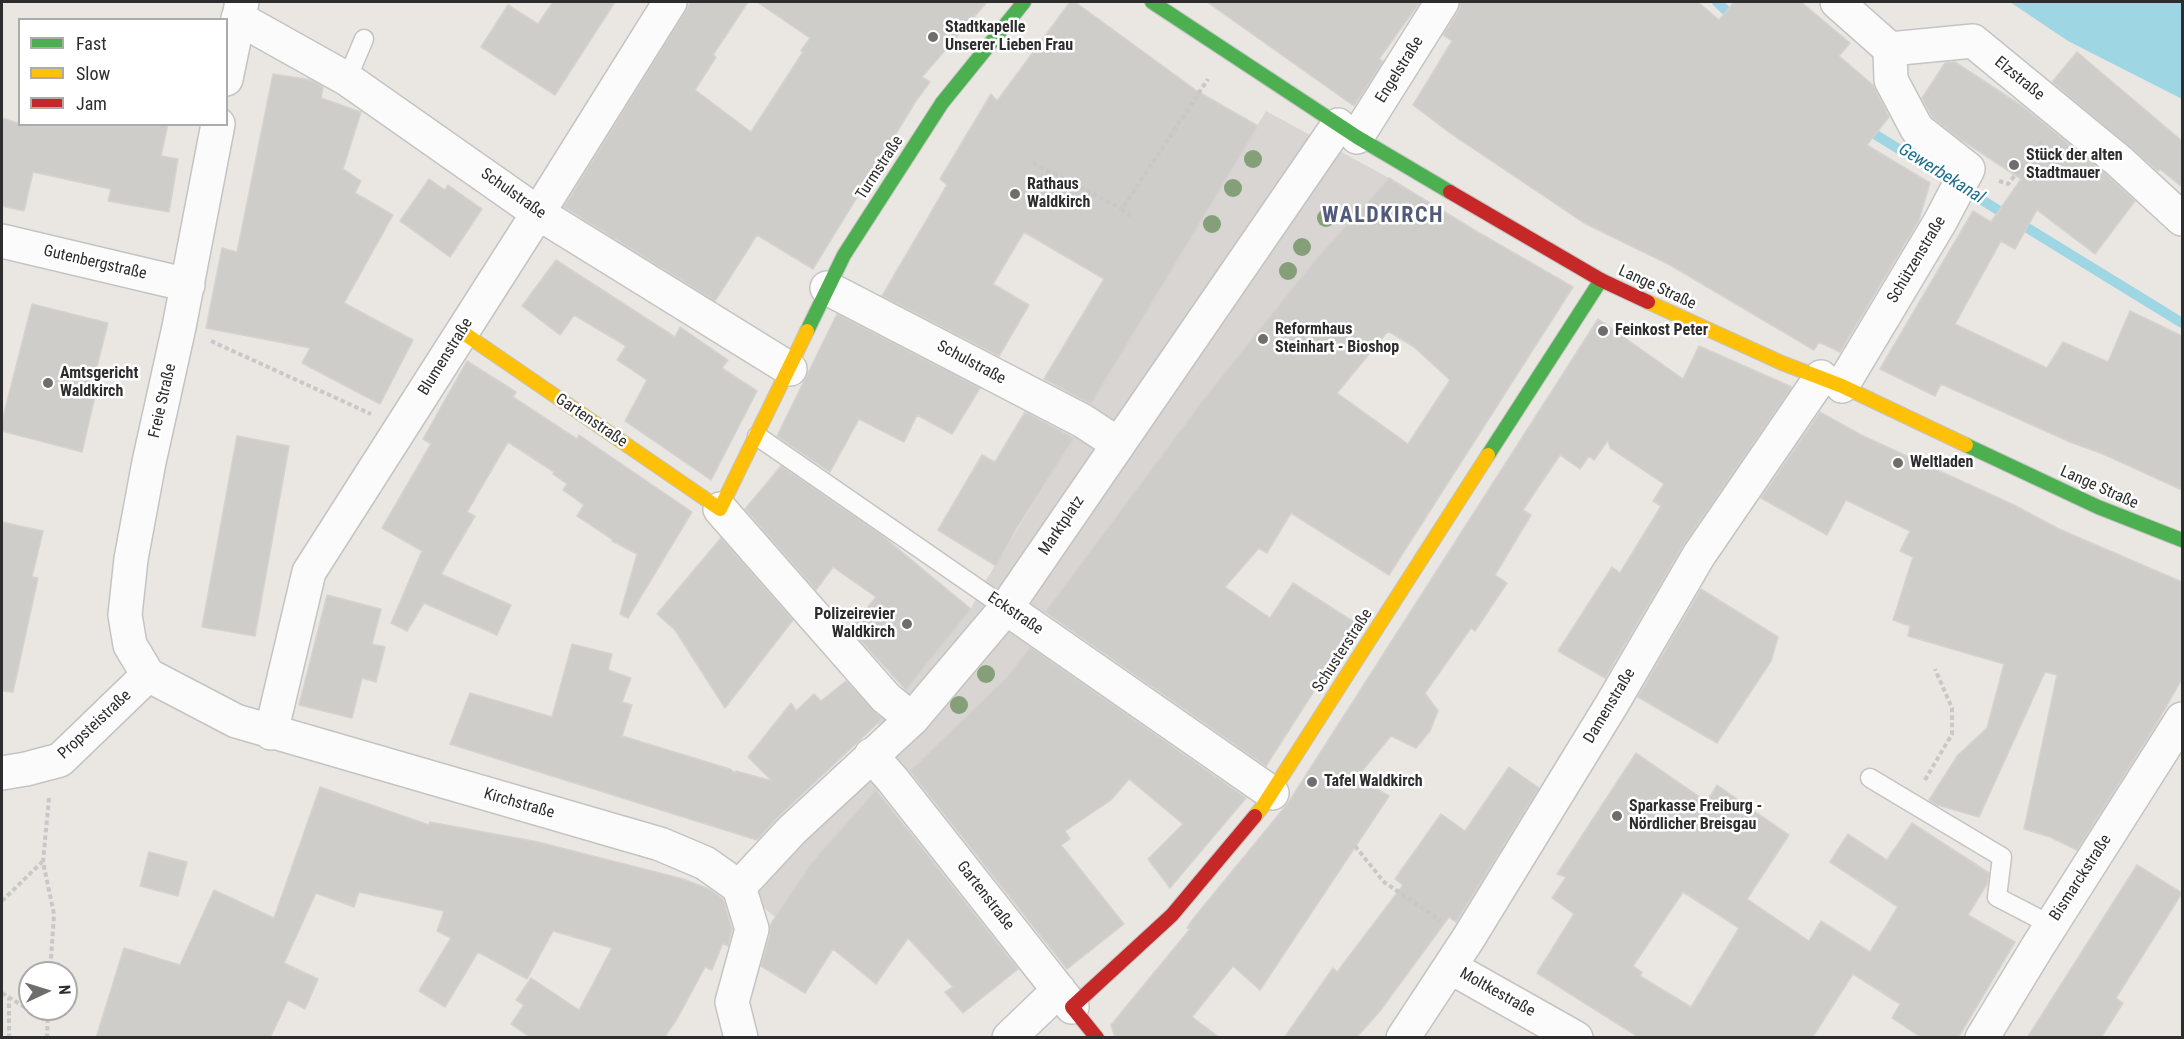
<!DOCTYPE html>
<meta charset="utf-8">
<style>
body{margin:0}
#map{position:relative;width:2184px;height:1039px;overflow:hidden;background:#eae7e3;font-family:"Roboto Condensed",sans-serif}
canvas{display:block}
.frame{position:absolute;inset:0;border:3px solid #2d2d2d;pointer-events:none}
.legend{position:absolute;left:18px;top:18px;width:210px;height:108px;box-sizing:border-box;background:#fff;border:2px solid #ababab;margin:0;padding:8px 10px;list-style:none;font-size:18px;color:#2d2d2d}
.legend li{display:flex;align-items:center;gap:12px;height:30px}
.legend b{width:30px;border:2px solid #ababab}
.north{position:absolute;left:18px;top:961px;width:60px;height:60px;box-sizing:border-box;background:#fff;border:2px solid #ababab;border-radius:50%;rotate:86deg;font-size:16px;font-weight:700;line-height:24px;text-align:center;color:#2d2d2d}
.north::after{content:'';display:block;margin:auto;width:21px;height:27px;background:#6f6e6d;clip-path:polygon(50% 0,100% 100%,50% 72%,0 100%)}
</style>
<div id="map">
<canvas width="2184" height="1039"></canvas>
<div class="frame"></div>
<ul class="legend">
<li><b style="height:8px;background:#4caf50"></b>Fast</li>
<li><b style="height:8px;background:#ffc107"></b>Slow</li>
<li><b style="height:8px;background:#c62828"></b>Jam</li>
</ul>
<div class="north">N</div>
</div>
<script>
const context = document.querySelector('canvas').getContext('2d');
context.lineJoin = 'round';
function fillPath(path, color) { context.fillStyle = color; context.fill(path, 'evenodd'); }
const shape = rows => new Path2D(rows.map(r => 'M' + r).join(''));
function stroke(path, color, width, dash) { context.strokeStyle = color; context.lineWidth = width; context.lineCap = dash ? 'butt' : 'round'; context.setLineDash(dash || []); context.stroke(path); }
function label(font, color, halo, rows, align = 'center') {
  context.font = font + ' "Roboto Condensed",sans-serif'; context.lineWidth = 5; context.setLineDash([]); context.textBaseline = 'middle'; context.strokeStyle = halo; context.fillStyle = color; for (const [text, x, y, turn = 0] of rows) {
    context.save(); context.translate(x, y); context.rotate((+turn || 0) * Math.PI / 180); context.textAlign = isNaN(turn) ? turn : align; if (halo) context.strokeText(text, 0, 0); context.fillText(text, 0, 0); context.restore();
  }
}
const plaza = shape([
 [1266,111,1389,178,1313,263,1203,401,1043,615,1035,641,1007,677,907,774,892,779,879,790,775,917,739,887,753,846,879,725,870,716,886,698,906,689,971,609,980,590,1078,431,1086,412]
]);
const water = shape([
 [2010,2,2182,2,2182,99,2068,41]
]);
const stream = shape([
 [1717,2,1737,21],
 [1863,127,2182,323]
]);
const building = shape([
 [553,2,615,2,555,95,481,47,508,5,538,24,553,2],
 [691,2,748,2,713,55,716,57,695,90,751,132,803,52,801,51,810,38,757,2,987,2,922,77,930,82,916,101,813,269,757,235,715,301,564,207,691,2],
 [1070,2,1075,2,1197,91,1258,126,1091,404,1044,379,1104,279,1024,232,993,284,1029,305,999,356,882,296,947,185,940,179,991,94,997,101,1070,2],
 [1207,2,1420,2,1379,59,1383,61,1354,106,1207,2],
 [1461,2,1698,2,1719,20,1734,2,1801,2,1850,43,1839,56,1873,85,1889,117,1867,145,1930,183,1919,220,1840,352,1819,342,1814,350,1670,265,1584,223,1450,133,1413,105,1452,41,1443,35,1458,12,1461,2],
 [2077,52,2182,141,2182,187,2160,169,2158,171,2052,82,2077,52],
 [1955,62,2022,106,2107,175,2135,201,2095,254,2037,210,2015,249,2001,241,1955,324,2047,368,2063,342,2108,362,2130,311,2182,336,2182,490,2103,454,2070,442,1941,384,1935,396,1880,369,1973,211,1991,222,2021,179,1957,137,1932,117,1922,98,1945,63,1955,62],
 [273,74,311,80,323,87,321,98,361,112,343,169,361,181,355,193,393,215,344,303,413,340,380,404,302,363,310,348,206,328,222,248,237,252,273,74],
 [2,118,20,124,168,124,161,156,178,159,169,212,108,201,111,189,33,172,24,211,2,206,2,118],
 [1389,178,1476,231,1573,287,1389,575,1291,513,1267,553,1259,548,1225,587,1270,618,1293,583,1357,624,1266,766,1045,612,1203,400,1274,311,1316,259,1389,178],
 [1388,331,1414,347,1450,380,1408,444,1337,393,1388,331],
 [429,179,445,190,448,185,482,209,450,257,400,221,429,179],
 [556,260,675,337,680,327,728,360,722,368,757,391,711,480,625,421,647,380,617,360,626,346,574,315,560,335,522,306,556,260],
 [32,304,108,323,90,394,95,396,82,452,2,431,2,421,32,304],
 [837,314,980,388,952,434,917,415,904,442,859,419,830,472,777,436,837,314],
 [1598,319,1683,379,1699,346,1792,387,1684,544,1605,678,1558,651,1612,567,1620,573,1661,506,1653,501,1664,484,1610,448,1608,440,1594,460,1589,456,1580,469,1560,455,1523,510,1531,515,1495,575,1507,583,1475,631,1471,628,1425,693,1438,711,1430,731,1416,748,1391,736,1357,777,1389,796,1260,990,1233,966,1192,1017,1220,1038,1115,1038,1111,1025,1190,929,1187,928,1193,919,1288,803,1598,319],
 [467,361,516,392,513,397,577,439,579,435,692,512,628,618,620,614,637,554,612,541,613,540,577,516,584,505,563,490,567,484,553,474,554,472,508,442,467,512,475,516,441,574,511,605,497,635,424,603,407,631,391,623,422,551,382,528,431,444,423,439,467,361],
 [1025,412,1074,438,1016,529,996,566,938,530,982,455,995,462,1025,412],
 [1820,412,1861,435,2016,506,2059,529,2182,582,2182,679,2158,721,2077,850,2050,837,2024,829,2057,675,2045,672,1979,817,1937,805,1929,800,1958,755,1987,728,2004,664,1908,636,1910,626,1893,620,1913,557,1900,551,1910,531,1846,500,1827,535,1761,498,1820,412],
 [237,436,289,446,255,636,202,627,237,436],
 [781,466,880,534,971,609,906,690,850,629,876,597,833,567,816,590,745,509,781,466],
 [2,522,43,531,32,577,38,578,13,692,2,691,2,522],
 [721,538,793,620,725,708,675,630,657,614,721,538],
 [1701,589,1778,637,1771,661,1717,743,1638,697,1701,589],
 [327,595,381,609,372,644,385,647,376,682,362,678,352,718,299,705,327,595],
 [572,644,612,654,608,670,631,678,622,702,632,705,622,736,730,769,735,773,736,771,772,781,748,757,791,703,796,711,814,694,821,701,846,681,882,719,779,816,757,840,450,744,470,693,552,717,572,644],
 [1030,647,1246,798,1170,888,1148,859,1183,824,1129,779,1111,800,1065,831,1070,839,1061,845,1124,924,1067,969,910,771,1007,677,1030,647],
 [1636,753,1707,802,1717,785,1789,835,1747,899,1809,941,1821,921,1870,952,1898,907,1830,862,1848,834,1887,860,1912,823,1989,873,1987,884,1968,915,2015,942,1958,1038,1922,1038,1892,1018,1900,1004,1853,974,1812,1038,1640,1038,1537,973,1574,914,1552,898,1566,877,1557,874,1636,753],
 [1683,892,1739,928,1691,1007,1640,976,1642,972,1633,966,1683,892],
 [1509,767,1539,788,1456,922,1449,917,1380,1011,1356,1038,1284,1038,1333,968,1337,972,1403,885,1395,879,1441,814,1465,831,1509,767],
 [320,787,429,825,430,822,538,842,683,879,709,889,723,899,732,929,728,946,723,943,712,970,705,967,677,1019,664,1038,531,1038,511,1024,524,1005,516,1000,531,978,579,1010,612,948,553,931,527,979,478,952,445,1007,419,991,451,938,437,931,444,911,359,892,354,907,316,893,284,963,318,979,305,1009,288,1000,270,1038,96,1038,124,948,180,965,214,890,274,918,320,787],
 [876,790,1018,969,963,1013,945,992,953,987,908,938,876,984,833,949,805,993,761,966,770,934,770,925,812,862,876,790],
 [149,852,187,862,178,896,140,886,149,852],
 [2137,865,2182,893,2116,998,2123,1003,2101,1038,2027,1038,2137,865]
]);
const path = shape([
 [1033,163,1122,209],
 [1999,181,2008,184,2042,141],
 [1131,216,1122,209,1208,79],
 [211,341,371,414],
 [1925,780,1952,734,1952,708,1935,669],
 [49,798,43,862,54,914,50,973],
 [1355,846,1384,882,1440,920],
 [2,901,42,862],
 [2,993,47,1021],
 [9,1038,9,998],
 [47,1038,48,1009]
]);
const lane = shape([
 [347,79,364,39],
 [757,436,1006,608],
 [1870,778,2002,857,1997,897,2051,925]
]);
const street = shape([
 [1837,2,1890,49,1973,41,2119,161,2182,219],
 [238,18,347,79,538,213,790,369],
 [226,79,242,2],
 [1357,137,1442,2],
 [2,241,188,285],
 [827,288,1083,421,1118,444],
 [1842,386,1940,222,1968,169,1917,129,1891,80,1890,49],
 [720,509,886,698,912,719],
 [1006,608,1272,793],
 [148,675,236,721,660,844,705,863,739,887,752,929,732,1002,741,1038],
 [148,675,130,645,125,615,131,559,149,462,179,327,218,124],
 [271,733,309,572,538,213,670,2],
 [871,755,892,779,1072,1007],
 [2,773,26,769,60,760,148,675],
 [739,887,792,830,912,719,1006,608,1338,125],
 [1450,967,1576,1038],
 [1009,1038,1059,990],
 [1403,1038,1468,939,1612,704,1699,555,1821,377],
 [1982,1038,2038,946,2182,719]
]);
const fast = shape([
 [1152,2,1357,137,1450,192],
 [807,331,844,255,942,103,1024,2],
 [1966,445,2098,507,2182,540],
 [1488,455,1601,280]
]);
const slow = shape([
 [1648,302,1782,363,1842,386,1966,445],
 [462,332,720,509,807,331],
 [1255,816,1263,806,1488,455]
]);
const jam = shape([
 [1450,192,1601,280,1648,302],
 [1097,1038,1072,1007,1172,915,1255,816]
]);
const trees = [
 [1253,159],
 [1233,188],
 [1326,218],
 [1212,224],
 [1302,247],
 [1288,271],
 [986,674],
 [959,705]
];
const markers = [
 [933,37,6,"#6f6e6d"],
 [2014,165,6,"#6f6e6d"],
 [1015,194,6,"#6f6e6d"],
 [1603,331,6,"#6f6e6d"],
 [1263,339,6,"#6f6e6d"],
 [48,383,6,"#6f6e6d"],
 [1898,463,6,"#6f6e6d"],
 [907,624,6,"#6f6e6d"],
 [1312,782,6,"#6f6e6d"],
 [1617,816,6,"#6f6e6d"]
];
const poiNames = [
 ["Stadtkapelle",945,28],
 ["Unserer Lieben Frau",945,46],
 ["Stück der alten",2026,156],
 ["Stadtmauer",2026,174],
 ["Rathaus",1027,185],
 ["Waldkirch",1027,203],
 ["Reformhaus",1275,330],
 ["Steinhart - Bioshop",1275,348],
 ["Feinkost Peter",1615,331],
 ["Amtsgericht",60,374],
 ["Waldkirch",60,392],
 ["Weltladen",1910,463],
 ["Polizeirevier",895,615,"right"],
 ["Waldkirch",895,633,"right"],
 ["Tafel Waldkirch",1324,782],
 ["Sparkasse Freiburg -",1629,807],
 ["Nördlicher Breisgau",1629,825]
];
const streetNames = [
 ["Engelstraße",1400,70,-58],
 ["Elzstraße",2019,79,39],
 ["Turmstraße",880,168,-57],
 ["Schulstraße",513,194,35],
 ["Schützenstraße",1917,260,-59],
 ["Gutenbergstraße",95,263,13],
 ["Lange Straße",1657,288,25],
 ["Blumenstraße",446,357,-58],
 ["Schulstraße",971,363,28],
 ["Freie Straße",163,401,-77],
 ["Gartenstraße",591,421,34],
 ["Lange Straße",2099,488,24],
 ["Marktplatz",1062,526,-56],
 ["Eckstraße",1015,614,34],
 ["Schusterstraße",1343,651,-57],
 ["Damenstraße",1610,706,-59],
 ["Propsteistraße",95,725,-43],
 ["Kirchstraße",519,804,16],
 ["Bismarckstraße",2081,878,-57],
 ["Gartenstraße",985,896,52],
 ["Moltkestraße",1497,993,29]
];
const waterNames = [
 ["Gewerbekanal",1941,174,32]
];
const districtNames = [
 ["WALDKIRCH",1383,216]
];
fillPath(plaza, '#d8d5d2');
fillPath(water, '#9ed6e4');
stroke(stream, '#9ed6e4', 10);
fillPath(building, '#cfcdca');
stroke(building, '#d5d2cf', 1.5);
stroke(lane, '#c4c4c3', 21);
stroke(street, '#c4c4c3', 36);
stroke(fast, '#c4c4c3', 16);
stroke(slow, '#c4c4c3', 16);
stroke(jam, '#c4c4c3', 16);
stroke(path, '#c8c8c8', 4, [4.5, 3]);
stroke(lane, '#fcfbfb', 18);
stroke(street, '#fcfbfb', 33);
stroke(fast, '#4caf50', 14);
stroke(slow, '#ffc107', 14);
stroke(jam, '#c62828', 14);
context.fillStyle = '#859f79';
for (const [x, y] of trees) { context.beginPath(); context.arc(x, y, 9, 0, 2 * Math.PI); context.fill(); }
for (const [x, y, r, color] of markers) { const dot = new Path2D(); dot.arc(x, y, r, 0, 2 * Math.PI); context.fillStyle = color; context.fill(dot); stroke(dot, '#fff', 2); }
label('bold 16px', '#2d2d2d', '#fff', poiNames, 'left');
label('16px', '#2d2d2d', '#fff', streetNames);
label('italic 18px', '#1b7092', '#fff', waterNames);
context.letterSpacing = '1.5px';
label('bold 22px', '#515a79', '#fff', districtNames);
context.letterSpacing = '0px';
</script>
